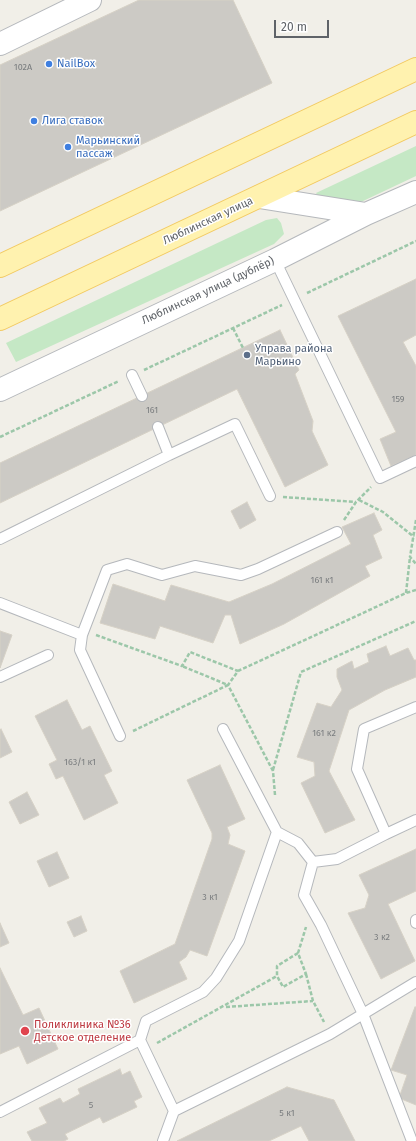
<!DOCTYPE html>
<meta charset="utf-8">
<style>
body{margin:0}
#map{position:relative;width:416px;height:1141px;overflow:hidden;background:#f1efe8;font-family:"Fira Sans",sans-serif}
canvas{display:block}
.scale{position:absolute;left:274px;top:20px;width:55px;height:18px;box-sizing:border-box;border:2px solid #5f6368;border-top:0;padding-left:5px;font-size:12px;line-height:14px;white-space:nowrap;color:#5f6368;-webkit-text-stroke:3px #fff;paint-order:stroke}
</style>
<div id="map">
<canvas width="416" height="1141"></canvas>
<div class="scale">20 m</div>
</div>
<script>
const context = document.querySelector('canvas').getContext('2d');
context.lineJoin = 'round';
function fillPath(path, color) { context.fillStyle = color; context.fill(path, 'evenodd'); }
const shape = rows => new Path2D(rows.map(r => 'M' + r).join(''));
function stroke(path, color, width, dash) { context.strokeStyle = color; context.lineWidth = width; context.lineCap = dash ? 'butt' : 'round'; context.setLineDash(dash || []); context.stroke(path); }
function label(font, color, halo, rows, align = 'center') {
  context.font = font + ' "Fira Sans",sans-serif'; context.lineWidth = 3; context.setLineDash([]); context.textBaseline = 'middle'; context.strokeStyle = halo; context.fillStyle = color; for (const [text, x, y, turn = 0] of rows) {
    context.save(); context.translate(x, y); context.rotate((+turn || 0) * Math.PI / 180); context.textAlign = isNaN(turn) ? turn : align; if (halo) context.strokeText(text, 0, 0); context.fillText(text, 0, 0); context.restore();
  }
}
const green = shape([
 [416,146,416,176,361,202,321,200,316,193],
 [277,218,281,223,284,234,274,244,16,362,6,343,266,220]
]);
const building = shape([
 [139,0,233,0,272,83,0,211,0,65,139,0],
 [416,279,416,335,403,342,416,366,416,455,391,466,380,439,396,432,338,316,416,279],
 [280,330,299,370,295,374,313,421,312,431,328,465,285,487,237,389,0,503,0,463,280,330],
 [247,502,256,520,240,529,231,511,247,502],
 [374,513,382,530,373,535,382,558,365,566,370,576,284,624,240,644,231,615,225,615,213,643,160,626,155,639,100,623,113,584,165,601,171,585,229,602,272,584,351,544,342,527,374,513],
 [0,631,12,635,0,668,0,631],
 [386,646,390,656,408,648,414,660,416,660,416,677,385,690,349,710,329,771,355,820,325,833,301,783,315,776,314,762,297,757,317,703,331,707,342,690,337,677,337,669,352,661,354,669,369,662,367,654,386,646],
 [67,700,82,730,90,726,112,771,104,775,118,803,84,820,63,776,56,779,49,764,57,760,35,716,67,700],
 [1,729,12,752,0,758,0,730,1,729],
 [220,765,245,819,227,827,230,835,228,844,245,851,207,956,190,950,186,957,179,962,187,979,134,1003,120,971,175,944,212,839,212,833,187,780,220,765],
 [27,792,39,815,20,824,9,802,27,792],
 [416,849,416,891,388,904,415,961,381,979,348,913,365,908,369,895,359,875,416,849],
 [57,852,69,878,49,887,37,861,57,852],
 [81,916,87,931,74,937,67,922,81,916],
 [0,923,9,943,0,947,0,923],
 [0,968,23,1015,39,1008,58,1049,27,1064,19,1046,0,1054,0,968],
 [415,1007,416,1007,416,1105,399,1098,407,1075,391,1070,415,1007],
 [120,1069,122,1075,130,1071,142,1097,134,1101,137,1107,103,1123,100,1117,65,1134,68,1139,64,1141,32,1141,27,1132,47,1123,39,1108,60,1098,63,1103,80,1094,78,1089,120,1069],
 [287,1087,334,1100,355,1141,309,1141,301,1126,269,1141,177,1141,287,1087]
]);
const path = shape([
 [307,293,416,241],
 [233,328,243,348],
 [144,370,282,305],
 [0,437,119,381],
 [283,497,356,502],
 [359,500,383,512,414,537],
 [344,520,356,502,371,487],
 [416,520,410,557,416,564],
 [406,593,410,557],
 [96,635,182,666,190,652,238,671],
 [133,731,228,685,182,666],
 [273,770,301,672,416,621],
 [275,795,273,771,228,685,238,671,406,593,416,590],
 [298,953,277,966,277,976,283,987,306,974,298,953,306,927],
 [306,974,313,1001,324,1022],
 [226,1007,313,1001],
 [157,1043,277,976]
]);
const service = shape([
 [275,260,380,478,416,461],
 [132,375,142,396],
 [158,427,169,455],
 [0,539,169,455,235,424,270,496],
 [0,603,82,635,80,650,120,736],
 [82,635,107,570,127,564,162,575,195,566,241,575,258,569,337,532],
 [0,677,48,655],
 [277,832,298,843,313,862,337,859,386,834,357,769,364,729,416,707],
 [386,834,416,820],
 [313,862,304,895,321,925,363,1014,412,1141],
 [416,920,416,923],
 [140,1040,174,1111,163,1141],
 [174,1111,330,1034,416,982],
 [0,1112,140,1040,146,1021,203,992,216,978,239,941,277,832,223,729]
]);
const tertiary = shape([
 [0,44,90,0],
 [259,197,366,214],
 [0,390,275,260,366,214,416,192]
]);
const primary = shape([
 [0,266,416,69],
 [0,319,416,122]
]);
const markers = [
 [49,64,4,"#3f7fe0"],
 [34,121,4,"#3f7fe0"],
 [68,147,4,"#3f7fe0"],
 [247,355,4,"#5c6f8a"],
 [25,1031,5,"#e0444e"]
];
const numberNames = [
 ["102А",23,67],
 ["159",398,399],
 ["161",152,410],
 ["161 к1",322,580],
 ["161 к2",324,733],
 ["163/1 к1",80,762],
 ["3 к1",210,897],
 ["3 к2",382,937],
 ["5",91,1105],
 ["5 к1",287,1113]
];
const shopNames = [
 ["NailBox",57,64],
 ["Лига ставок",42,121],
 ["Марьинский",76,141],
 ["пассаж",76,154]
];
const streetNames = [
 ["Люблинская улица",208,221,-25],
 ["Люблинская улица (дублёр)",208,291,-25]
];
const serviceNames = [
 ["Управа района",255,349],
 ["Марьино",255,362]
];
const healthNames = [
 ["Поликлиника №36",34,1025],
 ["Детское отделение",34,1038]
];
fillPath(green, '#c5e8c5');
fillPath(building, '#cccac5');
stroke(building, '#d6d1c6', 1);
stroke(service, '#b5b8bc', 12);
stroke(tertiary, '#b5b8bc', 24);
stroke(primary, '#f2c960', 24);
stroke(path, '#9cc7a9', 2.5, [4, 2]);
stroke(service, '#fff', 10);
stroke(tertiary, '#fff', 22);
stroke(primary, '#fff2af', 22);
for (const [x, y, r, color] of markers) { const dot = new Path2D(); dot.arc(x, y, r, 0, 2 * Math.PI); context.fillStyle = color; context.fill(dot); stroke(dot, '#fff', 1.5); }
label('9px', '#7a7d7f', null, numberNames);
label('11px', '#366cbe', '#fff', shopNames, 'left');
label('11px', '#5f6368', '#fff', streetNames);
label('11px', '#4e5e75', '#fff', serviceNames, 'left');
label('11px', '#be3a42', '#fff', healthNames, 'left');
</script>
